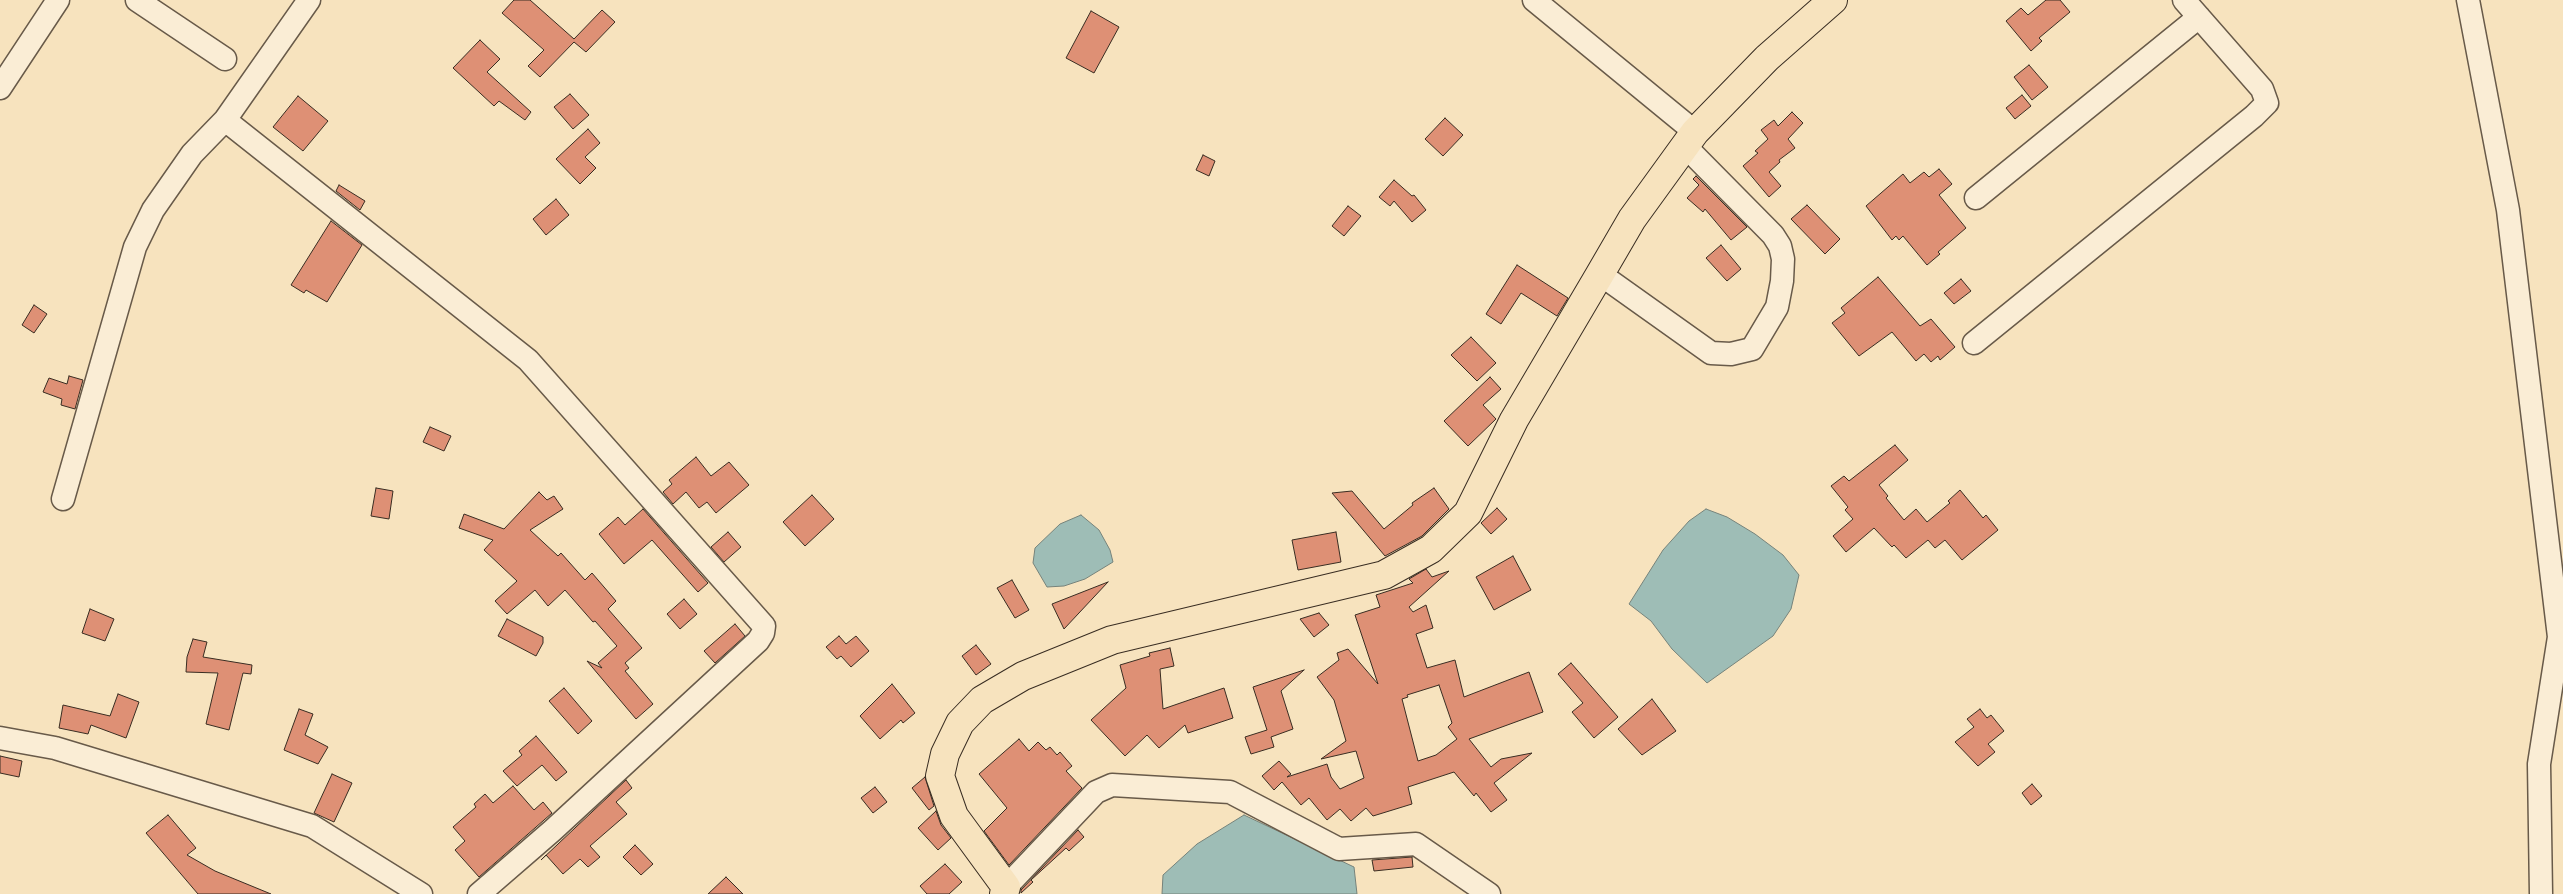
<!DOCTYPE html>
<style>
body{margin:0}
canvas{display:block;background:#f7e3be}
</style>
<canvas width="2563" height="894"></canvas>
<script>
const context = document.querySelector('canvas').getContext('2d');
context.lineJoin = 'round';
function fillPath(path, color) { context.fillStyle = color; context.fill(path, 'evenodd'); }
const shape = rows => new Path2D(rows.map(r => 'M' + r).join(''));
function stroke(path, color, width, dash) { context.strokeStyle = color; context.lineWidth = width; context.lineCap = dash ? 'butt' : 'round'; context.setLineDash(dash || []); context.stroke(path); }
const water = shape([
 [1706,509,1727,517,1755,534,1783,555,1799,575,1791,609,1773,636,1707,683,1672,649,1651,621,1629,604,1663,550,1689,521,1706,509],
 [1081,515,1099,530,1110,550,1113,562,1085,579,1064,586,1047,587,1033,563,1035,548,1060,524,1081,515],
 [1244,815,1354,867,1357,894,1162,894,1163,875,1197,844,1244,815]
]);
const building = shape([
 [514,0,530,0,574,39,602,10,615,22,586,52,574,42,540,77,528,66,544,50,502,13,514,0],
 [2046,0,2060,0,2070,12,2039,38,2042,41,2031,51,2006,21,2021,8,2028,15,2046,0],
 [1091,11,1119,27,1094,73,1066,58,1091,11],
 [480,40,500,59,487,72,531,112,525,120,499,101,494,106,453,68,480,40],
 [2029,65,2048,87,2032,100,2014,77,2029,65],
 [570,94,589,115,573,129,554,107,570,94],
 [2022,95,2031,106,2015,119,2006,108,2022,95],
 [298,96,328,121,303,151,273,127,298,96],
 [1792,112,1803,123,1788,139,1795,148,1779,160,1780,162,1769,172,1781,186,1769,197,1743,166,1758,153,1755,151,1768,139,1761,130,1774,120,1778,126,1792,112],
 [1445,118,1463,135,1443,156,1425,139,1445,118],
 [588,129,600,143,585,157,596,168,580,184,556,159,588,129],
 [1203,155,1215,161,1209,176,1196,170,1203,155],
 [1939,169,1952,184,1939,195,1966,228,1938,252,1940,254,1927,265,1903,236,1899,240,1896,236,1892,240,1866,206,1903,174,1910,183,1924,172,1929,177,1939,169],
 [1696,176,1747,227,1731,240,1705,209,1703,212,1687,198,1699,185,1693,179,1696,176],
 [1394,180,1412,196,1414,195,1426,210,1412,222,1394,201,1390,206,1379,197,1394,180],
 [339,185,365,201,360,210,336,191,339,185],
 [556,199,569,215,546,235,533,219,556,199],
 [1807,205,1840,239,1825,254,1791,219,1807,205],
 [1348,206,1361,216,1344,236,1332,226,1348,206],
 [331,221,362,245,327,302,306,290,304,293,291,285,331,221],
 [1721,245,1741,269,1727,281,1706,258,1721,245],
 [1517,265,1568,298,1557,316,1521,293,1501,324,1486,314,1517,265],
 [1878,277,1920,326,1931,319,1955,347,1940,360,1938,356,1931,362,1924,354,1916,361,1892,332,1859,356,1832,323,1845,313,1841,308,1878,277],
 [1961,279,1971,291,1954,304,1944,293,1961,279],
 [34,305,47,314,34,333,22,325,34,305],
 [1471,337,1496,363,1477,381,1451,355,1471,337],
 [69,376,83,380,75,409,61,405,62,399,43,392,49,378,67,384,69,376],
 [1490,377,1501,389,1483,405,1496,419,1468,446,1444,421,1490,377],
 [430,427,451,436,444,451,423,442,430,427],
 [1895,445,1908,460,1879,485,1888,496,1886,498,1904,520,1916,509,1927,522,1950,503,1948,501,1960,490,1983,518,1986,515,1998,530,1962,560,1945,540,1935,548,1928,540,1906,558,1894,545,1892,547,1874,528,1846,552,1833,536,1853,519,1845,510,1848,507,1831,486,1844,476,1849,481,1895,445],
 [696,457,711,476,729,462,749,485,716,513,707,502,699,508,686,492,673,504,663,492,672,484,669,480,696,457],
 [376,488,393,491,389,519,371,516,376,488],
 [1434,488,1449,509,1422,536,1385,556,1332,493,1352,491,1384,529,1413,505,1412,503,1434,488],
 [539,492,547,500,554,496,563,509,530,530,558,556,561,553,585,580,592,573,616,601,608,609,642,648,625,663,629,668,625,671,653,704,636,719,587,661,602,668,598,663,617,646,595,621,593,622,565,590,548,606,535,590,507,614,495,601,517,581,484,550,493,540,459,528,464,514,504,529,539,492],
 [812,495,834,519,805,546,783,522,812,495],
 [1497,508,1507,519,1491,534,1481,523,1497,508],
 [643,509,708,583,698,592,652,540,624,564,599,534,618,517,625,525,643,509],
 [728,532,741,547,724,562,711,547,728,532],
 [1336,532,1341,562,1298,570,1292,540,1336,532],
 [1513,556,1531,590,1494,610,1476,577,1513,556],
 [1426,569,1432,577,1449,571,1409,607,1413,612,1426,605,1433,628,1416,634,1427,668,1455,660,1464,697,1529,672,1543,712,1469,739,1491,767,1501,759,1532,753,1494,783,1507,800,1491,812,1476,793,1474,796,1454,772,1408,787,1412,804,1373,816,1366,808,1351,821,1340,809,1327,820,1309,798,1301,805,1282,782,1274,790,1262,776,1279,761,1291,774,1287,777,1327,764,1331,777,1340,789,1364,778,1356,751,1321,759,1346,741,1334,700,1317,677,1339,660,1337,653,1348,649,1378,684,1355,615,1380,607,1376,595,1413,583,1409,579,1426,569],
 [1439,685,1452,723,1448,727,1457,739,1436,755,1418,761,1402,699,1408,697,1407,695,1439,685],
 [1012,580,1029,610,1015,618,997,588,1012,580],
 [1108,582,1064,629,1052,604,1108,582],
 [684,599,697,614,680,629,667,614,684,599],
 [90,609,114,619,105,641,82,633,90,609],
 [1319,613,1329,625,1314,637,1300,619,1319,613],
 [507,619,543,637,543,643,536,656,498,636,507,619],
 [735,624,745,636,715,663,704,651,735,624],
 [839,636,846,644,856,636,869,651,851,667,841,656,837,659,826,647,839,636],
 [193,639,207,642,203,657,252,665,251,674,243,673,229,730,206,724,218,673,186,672,187,657,193,639],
 [976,645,991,664,976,675,962,656,976,645],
 [1170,648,1174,666,1160,669,1163,709,1224,688,1233,718,1188,733,1185,725,1159,748,1147,735,1125,756,1091,720,1126,688,1120,665,1150,656,1149,653,1170,648],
 [1571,663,1618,717,1594,738,1572,712,1583,703,1558,674,1571,663],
 [1304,670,1281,691,1293,729,1271,737,1274,747,1251,754,1245,737,1267,730,1253,687,1304,670],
 [892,684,915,713,903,723,901,720,880,739,860,716,892,684],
 [564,688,592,721,578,734,549,701,564,688],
 [118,694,139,702,126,738,91,725,88,734,59,728,63,705,110,716,118,694],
 [1652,699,1676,731,1642,755,1618,729,1652,699],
 [299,709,313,714,305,735,328,747,318,764,284,750,299,709],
 [1980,709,1987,718,1991,715,2004,731,1988,744,1995,752,1978,766,1955,742,1974,727,1967,719,1980,709],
 [536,736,567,772,556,781,542,765,517,786,503,771,522,755,519,751,536,736],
 [1019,739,1029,751,1038,742,1046,750,1050,747,1057,755,1060,752,1072,766,1066,771,1082,788,1009,865,984,831,1007,808,979,774,1019,739],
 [0,756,22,761,19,777,0,773,0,756],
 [332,774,352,783,334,822,314,813,332,774],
 [925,777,934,806,929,810,912,788,925,777],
 [626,780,632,788,616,802,627,814,590,846,600,857,588,867,580,859,563,874,546,855,541,860,626,780],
 [2032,784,2042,796,2031,805,2022,793,2032,784],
 [513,786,534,810,543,802,552,813,479,877,455,850,465,841,453,827,476,807,474,804,485,794,493,803,513,786],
 [875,787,887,802,873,813,861,798,875,787],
 [936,811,941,825,951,838,938,850,918,828,936,811],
 [168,815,196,848,187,855,215,871,271,894,198,894,146,833,168,815],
 [1078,830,1084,837,1069,851,1066,848,1031,880,1033,882,1021,893,1021,890,1078,830],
 [635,845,653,864,641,875,623,857,635,845],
 [1412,857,1413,867,1374,871,1372,860,1412,857],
 [945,864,962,882,949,894,927,894,920,886,945,864],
 [726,877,743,894,708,894,726,877]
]);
const minor = shape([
 [137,0,225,59],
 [1534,0,1695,132],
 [2468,0,2508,210,2559,637,2539,764,2541,894],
 [0,88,58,0],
 [225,120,309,0],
 [1976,198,2199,17],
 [1600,274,1711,353,1731,354,1752,349,1777,307,1782,281,1783,259,1780,246,1773,235,1685,146],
 [1974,343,2254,116,2267,103,2262,89,2184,0],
 [63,499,135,247,153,210,192,154,225,120,528,360,764,626,763,633,758,641,553,830,479,894],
 [0,738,55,748,312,826,421,894],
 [1006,887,1096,792,1112,785,1230,792,1339,849,1416,844,1489,894]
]);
const major = shape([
 [1004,894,1006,887,954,816,940,776,945,754,960,723,982,700,1023,676,1112,640,1384,575,1431,549,1468,513,1514,420,1600,274,1632,219,1695,132,1767,58,1833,0]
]);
fillPath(water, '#9ebdb6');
stroke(water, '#76837b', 1);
fillPath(building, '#de9075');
stroke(building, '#392d22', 1);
stroke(minor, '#685a49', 25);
stroke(major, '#392d22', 30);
stroke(minor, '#faedd5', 22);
stroke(major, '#f7e3be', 28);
</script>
